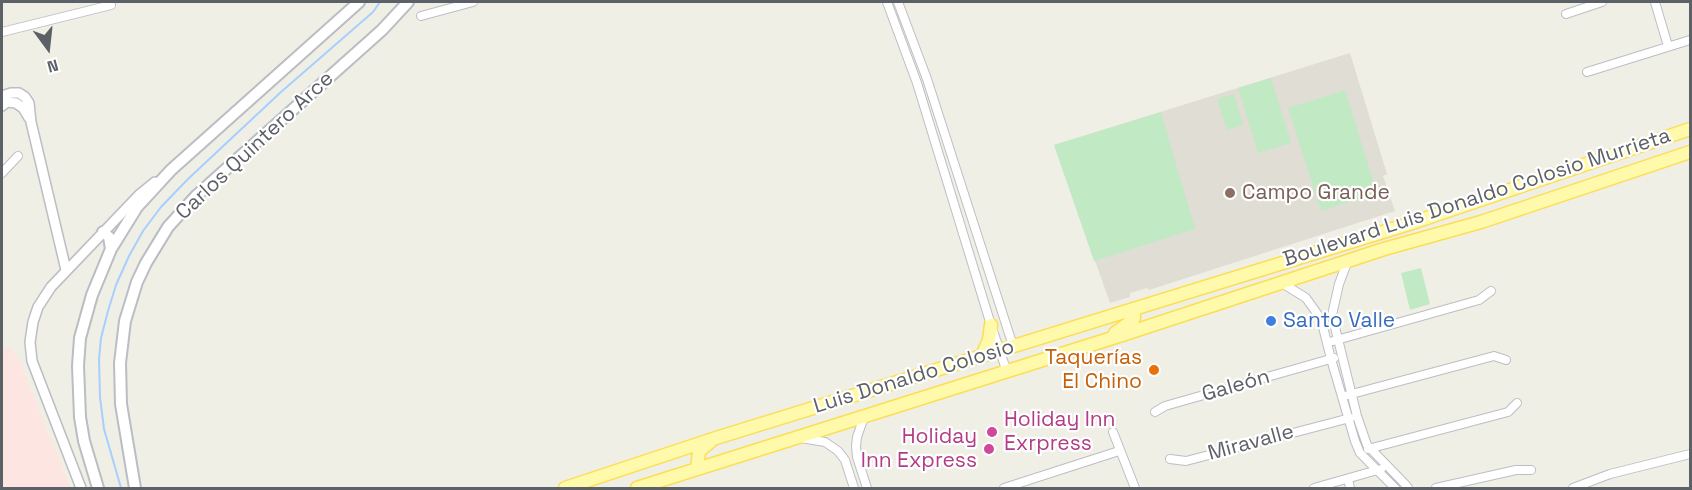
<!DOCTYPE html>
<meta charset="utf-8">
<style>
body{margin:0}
#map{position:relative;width:1692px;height:490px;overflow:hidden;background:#f0efe5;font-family:"Space Grotesk",sans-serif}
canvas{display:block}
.frame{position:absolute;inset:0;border:3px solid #5c6067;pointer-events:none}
.north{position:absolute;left:18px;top:18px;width:60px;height:60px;-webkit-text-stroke:4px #fff;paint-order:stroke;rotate:165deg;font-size:16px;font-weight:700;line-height:24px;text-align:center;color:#5c6067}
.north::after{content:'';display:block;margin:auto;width:21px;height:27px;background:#5c6067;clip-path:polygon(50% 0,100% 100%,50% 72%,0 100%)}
</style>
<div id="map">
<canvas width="1692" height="490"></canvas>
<div class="frame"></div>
<div class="north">N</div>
</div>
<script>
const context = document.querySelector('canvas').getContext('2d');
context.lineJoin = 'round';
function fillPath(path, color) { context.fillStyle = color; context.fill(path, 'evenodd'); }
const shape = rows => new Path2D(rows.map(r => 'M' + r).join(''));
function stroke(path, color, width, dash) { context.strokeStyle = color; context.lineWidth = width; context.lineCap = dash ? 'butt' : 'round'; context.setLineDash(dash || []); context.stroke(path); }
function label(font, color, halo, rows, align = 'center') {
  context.font = font + ' "Space Grotesk",sans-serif'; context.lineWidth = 4.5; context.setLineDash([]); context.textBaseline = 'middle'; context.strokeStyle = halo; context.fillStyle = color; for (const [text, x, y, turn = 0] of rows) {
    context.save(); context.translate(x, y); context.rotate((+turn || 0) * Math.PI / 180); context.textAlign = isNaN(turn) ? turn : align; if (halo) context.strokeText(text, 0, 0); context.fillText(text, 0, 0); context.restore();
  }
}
const education = shape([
 [1350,53,1387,174,1383,176,1395,211,1149,290,1147,288,1130,293,1130,297,1110,303,1054,145]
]);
const medical = shape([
 [2,347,12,349,20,362,71,488,2,488]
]);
const green = shape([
 [1271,78,1291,143,1258,153,1238,88],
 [1345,90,1377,193,1321,211,1288,108],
 [1234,94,1243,125,1227,130,1217,99],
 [1161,112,1195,229,1094,261,1054,145],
 [1421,268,1430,304,1410,310,1401,273]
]);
const stream = shape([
 [121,488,104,429,100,397,99,359,101,338,108,311,116,285,129,256,143,231,161,207,188,179,281,92,373,12,380,2]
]);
const minor = shape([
 [887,2,917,83,991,325,1007,372],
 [898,2,927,79,1013,346],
 [1655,2,1668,46],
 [1566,14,1602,2],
 [421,16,473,2],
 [2,32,111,5],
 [1587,72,1690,40],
 [2,173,18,156],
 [1348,260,1339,284,1332,315,1357,416,1367,445,1405,484,1408,488],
 [1282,283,1306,298,1321,319,1331,359,1355,441,1360,453,1395,488],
 [1333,341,1479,300,1491,291],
 [1348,395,1494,356,1506,360],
 [1155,412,1165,406,1334,358],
 [864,417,857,437,856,446,857,457,867,488],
 [1113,432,1135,488],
 [801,438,825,442,838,451,845,460,854,488],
 [1368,449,1508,412,1517,403],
 [1170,459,1186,461,1350,418],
 [1348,479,1350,488],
 [1004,488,1119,451],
 [1314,488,1381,469],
 [1436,488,1516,470,1531,470],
 [1573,488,1610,474,1690,454]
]);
const tertiary = shape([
 [2,96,11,93,19,93,25,97,29,103,31,122,66,270],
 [2,106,7,102,16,103,23,108,29,118],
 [81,488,32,361,30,342,33,322,38,307,51,287,139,195,155,182]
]);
const secondary = shape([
 [103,232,109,237,111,249],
 [98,488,84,441,80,417,78,366,80,338,92,295,111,249,137,207,171,170,359,2],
 [135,488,121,404,120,363,125,321,137,282,146,263,168,227,196,196,382,30,408,2]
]);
const primary = shape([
 [1115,333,1133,320,1134,317,1133,309],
 [982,356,989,340,991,325],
 [697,469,699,451,710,442],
 [565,488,716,438,1412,223,1690,129],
 [637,488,1125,334,1384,249,1481,222,1690,152]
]);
const markers = [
 [1230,193,6,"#8d6e63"],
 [1271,321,6,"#3f7fe0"],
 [1154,370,6,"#e8710a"],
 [992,432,6,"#d1479c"],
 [989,449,6,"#d1479c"]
];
const streetNames = [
 ["Carlos Quintero Arce",255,146,-43],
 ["Boulevard Luis Donaldo Colosio Murrieta",1477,198,-18],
 ["Luis Donaldo Colosio",914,377,-17],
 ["Galeón",1236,386,-16],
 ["Miravalle",1251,443,-15]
];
const educationNames = [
 ["Campo Grande",1242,193]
];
const shopNames = [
 ["Santo Valle",1283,321]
];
const foodNames = [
 ["Taquerías",1142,358],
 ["El Chino",1142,382]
];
const hotelNames = [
 ["Holiday Inn",1004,420],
 ["Exrpress",1004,444],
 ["Holiday",977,437,"right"],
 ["Inn Express",977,461,"right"]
];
fillPath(education, '#e0ded4');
fillPath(medical, '#fde6e1');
fillPath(green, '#c0e9c4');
stroke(stream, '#a6cfff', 2);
stroke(minor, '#bcbec5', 10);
stroke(tertiary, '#bcbec5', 12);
stroke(secondary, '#babdc4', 14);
stroke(primary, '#fcde52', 15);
stroke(minor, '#fff', 8);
stroke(tertiary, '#fff', 9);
stroke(secondary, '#fff', 10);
stroke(primary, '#fffaab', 12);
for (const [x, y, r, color] of markers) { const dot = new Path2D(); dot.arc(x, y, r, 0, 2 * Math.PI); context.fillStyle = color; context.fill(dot); stroke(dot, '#fff', 2); }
label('21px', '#5c6067', '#fff', streetNames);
label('21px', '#785e54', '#fff', educationNames, 'left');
label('21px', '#366cbe', '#fff', shopNames, 'left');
label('21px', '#c56008', '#fff', foodNames, 'right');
label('21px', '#b23c85', '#fff', hotelNames, 'left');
</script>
